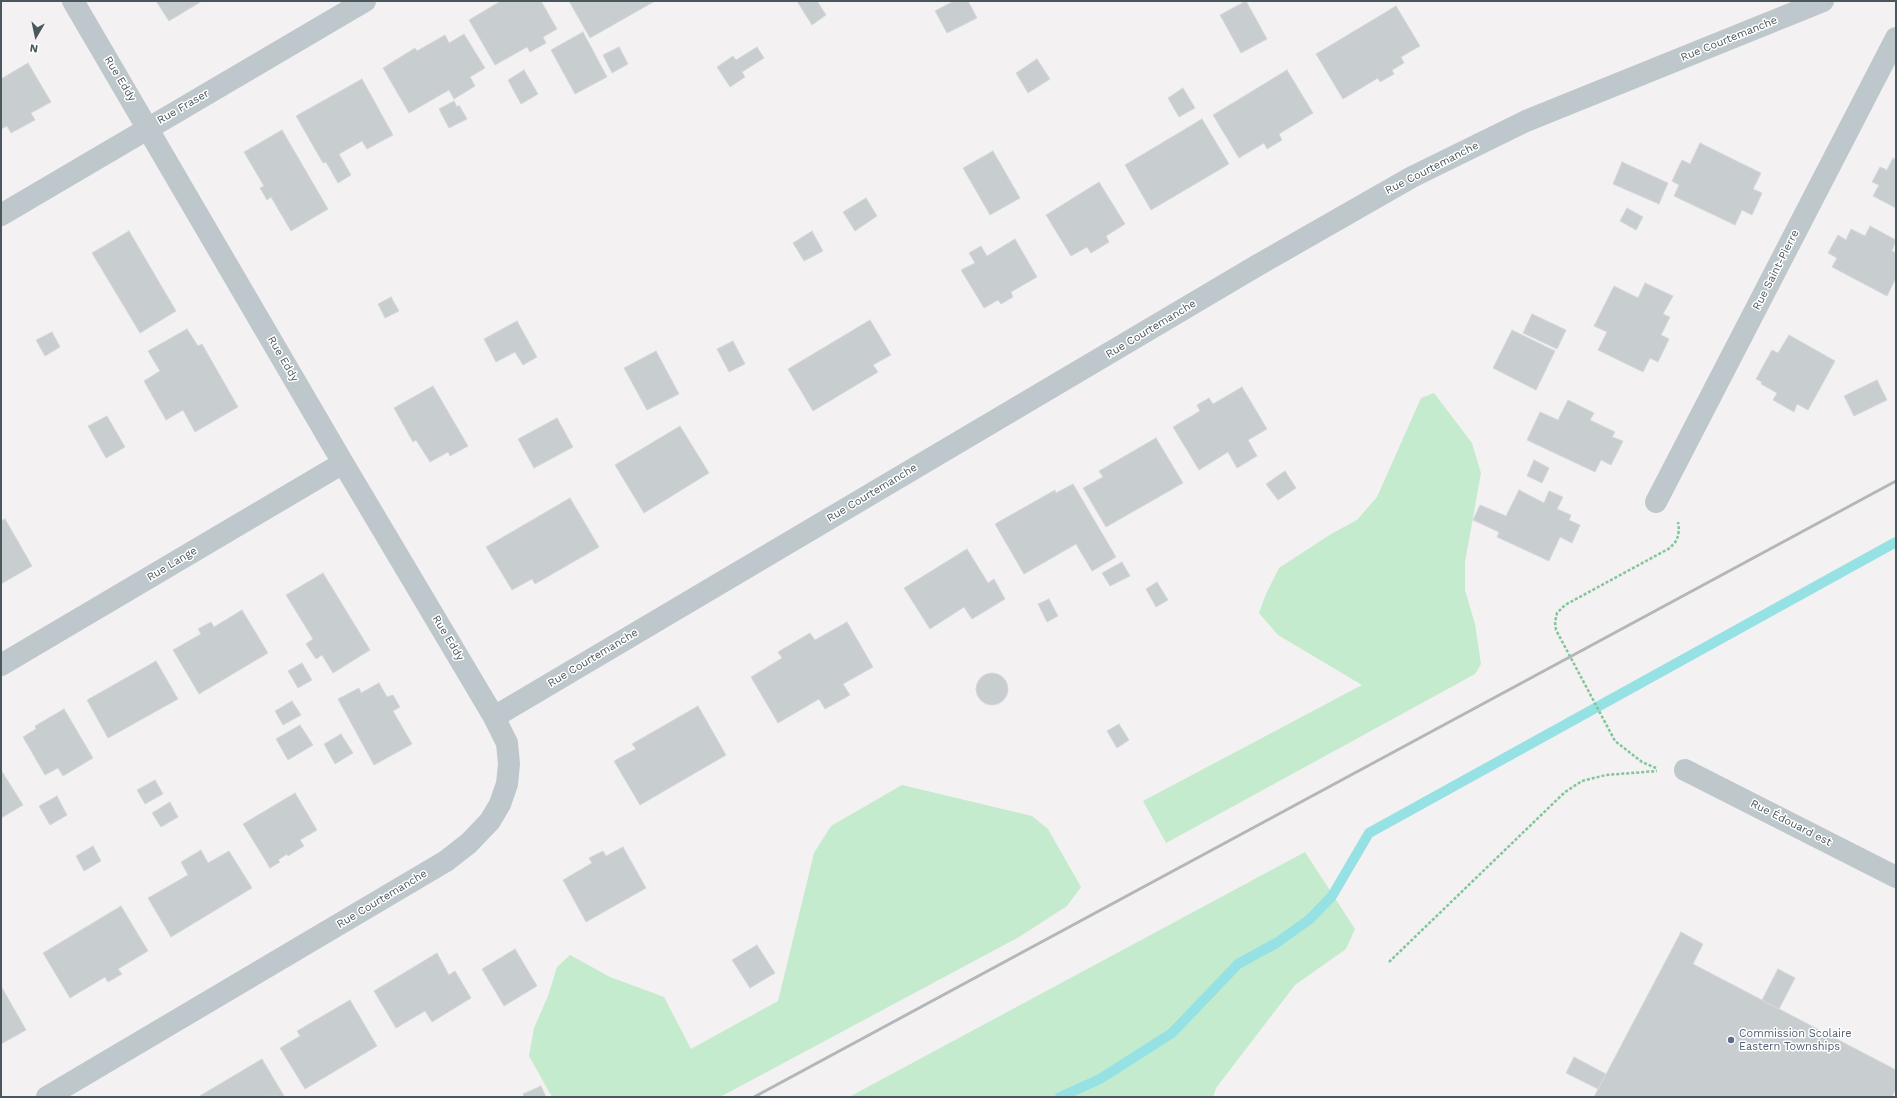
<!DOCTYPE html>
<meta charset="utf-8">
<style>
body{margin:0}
#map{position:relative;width:1897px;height:1098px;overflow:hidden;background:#f3f1f1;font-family:"Work Sans",sans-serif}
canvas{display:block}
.frame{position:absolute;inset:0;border:2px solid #4a575c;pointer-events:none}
.north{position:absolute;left:16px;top:16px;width:40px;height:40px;-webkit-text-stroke:3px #fff;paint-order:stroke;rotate:189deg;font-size:11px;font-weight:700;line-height:16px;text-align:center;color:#4a575c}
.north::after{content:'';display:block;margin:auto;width:14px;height:18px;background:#4a575c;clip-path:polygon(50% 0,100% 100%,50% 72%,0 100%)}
</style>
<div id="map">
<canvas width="1897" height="1098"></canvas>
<div class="frame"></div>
<div class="north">N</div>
</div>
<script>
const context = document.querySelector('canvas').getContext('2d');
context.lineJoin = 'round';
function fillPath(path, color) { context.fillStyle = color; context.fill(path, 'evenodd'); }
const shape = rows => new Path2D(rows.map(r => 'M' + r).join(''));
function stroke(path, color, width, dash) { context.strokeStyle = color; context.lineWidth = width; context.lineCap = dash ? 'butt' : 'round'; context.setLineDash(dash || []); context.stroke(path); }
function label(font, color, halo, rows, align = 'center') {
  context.font = font + ' "Work Sans",sans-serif'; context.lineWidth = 3; context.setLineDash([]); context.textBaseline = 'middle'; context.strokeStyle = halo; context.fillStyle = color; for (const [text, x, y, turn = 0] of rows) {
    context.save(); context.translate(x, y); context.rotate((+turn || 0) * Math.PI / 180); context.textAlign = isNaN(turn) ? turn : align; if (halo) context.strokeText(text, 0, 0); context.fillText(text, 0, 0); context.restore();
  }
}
const green = shape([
 [1434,393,1472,443,1481,473,1465,562,1465,590,1475,624,1481,664,1475,674,1166,843,1143,801,1362,685,1278,635,1259,613,1266,594,1279,568,1331,534,1357,520,1377,497,1421,398],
 [902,785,1032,816,1048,829,1081,887,1067,906,1019,937,720,1097,552,1097,529,1056,534,1028,548,996,557,967,570,955,610,977,664,997,691,1049,778,1001,814,853,831,826],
 [1305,852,1355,929,1346,949,1295,985,1216,1088,1213,1097,849,1097]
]);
const stream = shape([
 [1060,1097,1100,1079,1172,1033,1238,964,1278,942,1310,919,1332,896,1369,833,1896,542]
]);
const building = shape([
 [156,1,202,1,169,21,156,1],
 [501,1,541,1,557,29,543,37,546,43,530,52,527,47,495,65,469,20,501,1],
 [569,1,655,1,590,38,569,1],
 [797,1,817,1,826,15,812,25,797,1],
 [954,1,968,1,977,18,947,33,935,11,954,1],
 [1246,1,1267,39,1241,53,1220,15,1246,1],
 [1396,6,1420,46,1401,57,1404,63,1392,70,1394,74,1380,82,1378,78,1343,99,1316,54,1396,6],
 [583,32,607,77,575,94,551,50,583,32],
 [464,34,485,68,470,77,475,86,454,99,449,90,409,113,383,68,415,48,417,51,445,35,449,43,464,34],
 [619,47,628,64,612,73,603,55,619,47],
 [757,47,764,58,742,72,745,77,730,87,717,67,733,56,736,60,757,47],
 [1037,59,1050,79,1028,93,1016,73,1037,59],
 [28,63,51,102,31,113,35,120,11,133,7,126,1,129,1,79,28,63],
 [524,70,538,94,521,104,508,80,524,70],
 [1287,70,1313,113,1279,134,1282,140,1267,149,1264,143,1239,158,1213,115,1287,70],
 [362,79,393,135,367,149,362,141,339,154,351,175,338,183,326,162,323,163,296,116,362,79],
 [1183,88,1195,108,1179,117,1168,98,1183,88],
 [454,101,457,107,459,105,467,119,449,128,439,109,454,101],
 [1202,119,1229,164,1151,210,1125,165,1202,119],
 [282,130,328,209,291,231,271,197,267,200,260,188,264,186,244,152,282,130],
 [1700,143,1761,173,1753,189,1762,193,1752,215,1742,210,1735,225,1674,196,1679,185,1672,181,1682,160,1690,164,1700,143],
 [993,151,1020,198,990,215,963,168,993,151],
 [1893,158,1896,160,1896,208,1873,196,1879,185,1872,182,1880,167,1887,170,1893,158],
 [1622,162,1668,183,1659,204,1613,184,1622,162],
 [1099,182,1125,224,1106,236,1109,242,1091,253,1087,247,1071,256,1046,215,1099,182],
 [866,198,877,216,855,231,843,212,866,198],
 [1627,208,1643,217,1636,230,1620,221,1627,208],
 [1870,226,1896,240,1892,251,1896,253,1896,278,1887,296,1832,267,1837,258,1828,253,1838,235,1846,240,1851,229,1865,236,1870,226],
 [129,231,176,311,140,333,92,253,129,231],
 [812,231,823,251,804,261,793,243,812,231],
 [1015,239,1037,277,1011,292,1013,297,1001,304,998,300,984,308,961,270,975,263,969,253,981,246,987,256,1015,239],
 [1645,283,1673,296,1663,314,1670,317,1661,335,1669,339,1658,362,1650,358,1643,372,1598,350,1607,332,1594,326,1614,286,1638,298,1645,283],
 [391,297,399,311,385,318,378,304,391,297],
 [1532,314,1566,330,1557,349,1523,333,1532,314],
 [870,320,891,355,873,365,878,372,813,411,788,369,870,320],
 [517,321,537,357,523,365,515,352,496,362,484,339,517,321],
 [187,329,198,346,202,344,238,407,195,432,183,410,166,420,144,381,160,371,148,351,187,329],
 [1512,330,1555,351,1536,390,1493,368,1512,330],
 [52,332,60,347,45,356,36,340,52,332],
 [1789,335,1835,361,1808,410,1797,404,1794,412,1773,400,1777,393,1761,384,1762,382,1756,379,1772,350,1778,353,1789,335],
 [733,341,745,364,729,372,717,349,733,341],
 [656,351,679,394,647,410,624,368,656,351],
 [1877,380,1887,400,1854,416,1844,396,1877,380],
 [433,386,468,446,450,456,448,452,430,462,416,440,413,442,394,408,433,386],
 [1242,387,1267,429,1248,440,1257,456,1237,468,1228,452,1199,470,1173,427,1200,411,1197,405,1209,398,1213,404,1242,387],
 [1568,400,1594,413,1590,420,1615,432,1612,437,1623,441,1611,465,1601,460,1595,472,1527,440,1540,412,1558,420,1568,400],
 [107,416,125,447,106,458,88,426,107,416],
 [557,418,573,447,534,468,518,439,557,418],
 [680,426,709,473,644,513,615,465,680,426],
 [1156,438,1183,483,1106,527,1083,488,1103,477,1099,471,1156,438],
 [1534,460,1549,468,1542,483,1527,476,1534,460],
 [1285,471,1296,488,1278,500,1266,484,1285,471],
 [1073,484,1116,557,1092,571,1076,544,1024,574,995,524,1055,490,1056,493,1073,484],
 [1519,490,1544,503,1549,491,1563,497,1557,509,1571,515,1569,520,1580,525,1572,543,1560,537,1549,561,1497,537,1499,532,1473,520,1480,505,1506,516,1519,490],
 [570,498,599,547,535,584,532,579,512,590,486,547,570,498],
 [5,519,32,566,1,584,1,521,5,519],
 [967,549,988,583,994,579,1005,599,972,619,964,607,930,629,904,588,967,549],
 [1122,562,1130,576,1110,586,1102,573,1122,562],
 [323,573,370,650,333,673,322,655,316,659,306,644,313,639,286,595,323,573],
 [1157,582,1168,600,1156,607,1146,589,1157,582],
 [1049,599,1058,616,1047,622,1038,604,1049,599],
 [242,610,268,653,199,694,173,650,201,634,198,629,211,622,214,627,242,610],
 [847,622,873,667,843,684,850,695,825,709,819,699,778,723,751,677,782,658,778,652,810,633,815,640,847,622],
 [156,661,178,699,108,738,87,700,156,661],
 [302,663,312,680,298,688,288,671,302,663],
 '976 689a16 16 0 1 1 32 0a16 16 0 1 1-32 0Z',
 [379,683,387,697,393,695,400,707,393,711,412,744,374,765,338,699,359,688,361,693,379,683],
 [292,701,301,715,283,725,275,711,292,701],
 [698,706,726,755,640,805,614,761,636,749,632,744,698,706],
 [64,709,93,758,63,776,58,768,45,775,23,737,36,729,35,726,64,709],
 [1119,724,1129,740,1117,748,1107,731,1119,724],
 [300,725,313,745,288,760,276,739,300,725],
 [341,734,353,753,335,764,324,744,341,734],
 [1,770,23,805,1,818,1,770],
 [155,780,163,794,145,804,137,790,155,780],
 [295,793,317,830,300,840,304,846,288,856,287,854,278,860,280,862,270,868,243,824,295,793],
 [57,796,67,815,50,825,39,806,57,796],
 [170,802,178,817,161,827,152,813,170,802],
 [93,846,101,861,84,871,76,856,93,846],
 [623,847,646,888,586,922,563,880,592,863,589,858,603,851,606,856,623,847],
 [201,850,208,863,229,851,252,888,171,937,148,898,188,875,181,862,201,850],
 [121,906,148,951,118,969,122,974,108,982,105,977,70,998,43,953,121,906],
 [1681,932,1703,944,1693,964,1896,1070,1896,1089,1892,1097,1594,1097,1681,932],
 [757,945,775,973,750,988,732,960,757,945],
 [515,949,537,986,504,1006,482,969,515,949],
 [437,953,449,975,455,971,471,998,432,1022,425,1011,396,1028,374,991,437,953],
 [1778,969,1795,978,1779,1009,1762,1000,1778,969],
 [1,986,26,1030,1,1044,1,986],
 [350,1000,377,1046,305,1089,280,1048,300,1036,297,1031,350,1000],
 [1574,1057,1606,1074,1598,1089,1566,1073,1574,1057],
 [262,1059,284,1096,198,1097,262,1059],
 [541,1086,546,1097,524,1097,523,1094,541,1086]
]);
const path = shape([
 [1656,768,1642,762,1615,741,1556,630,1555,622,1557,613,1565,605,1670,548,1677,540,1679,530,1678,522],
 [1389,962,1565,792,1582,781,1606,775,1657,771]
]);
const minor = shape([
 [1,215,365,1],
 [1656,502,1896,38],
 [1,665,343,463],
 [494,717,1258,265,1412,177,1526,121,1823,1],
 [1685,770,1896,877],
 [47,1097,446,861,469,843,490,821,500,804,507,784,509,764,507,743,494,717,343,463,73,1]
]);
const rail = shape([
 [754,1097,1896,481]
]);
const markers = [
 [1731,1040,4,"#5c6f8a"]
];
const streetNames = [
 ["Rue Courtemanche",1729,39,-22],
 ["Rue Eddy",120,79,59],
 ["Rue Fraser",183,107,-30],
 ["Rue Courtemanche",1432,168,-27],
 ["Rue Saint-Pierre",1776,270,-63],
 ["Rue Courtemanche",1151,329,-31],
 ["Rue Eddy",283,359,60],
 ["Rue Courtemanche",872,493,-31],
 ["Rue Lange",172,564,-31],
 ["Rue Eddy",448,638,59],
 ["Rue Courtemanche",593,658,-31],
 ["Rue Édouard est",1791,823,27],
 ["Rue Courtemanche",382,899,-31]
];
const serviceNames = [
 ["Commission Scolaire",1739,1034],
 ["Eastern Townships",1739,1047]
];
fillPath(green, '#c4ebcd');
stroke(stream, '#95e1e4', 10);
fillPath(building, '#c8cdcf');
stroke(building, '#d5d8db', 1);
stroke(path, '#7fc698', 2.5, [3, 2]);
stroke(minor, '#bec7cc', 22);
stroke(rail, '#b3b7ba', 3);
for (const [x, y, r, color] of markers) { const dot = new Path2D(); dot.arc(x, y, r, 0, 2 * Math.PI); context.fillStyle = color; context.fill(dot); stroke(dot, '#fff', 1.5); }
label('11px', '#4a575c', '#fff', streetNames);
label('11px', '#4e5e75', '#fff', serviceNames, 'left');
</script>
